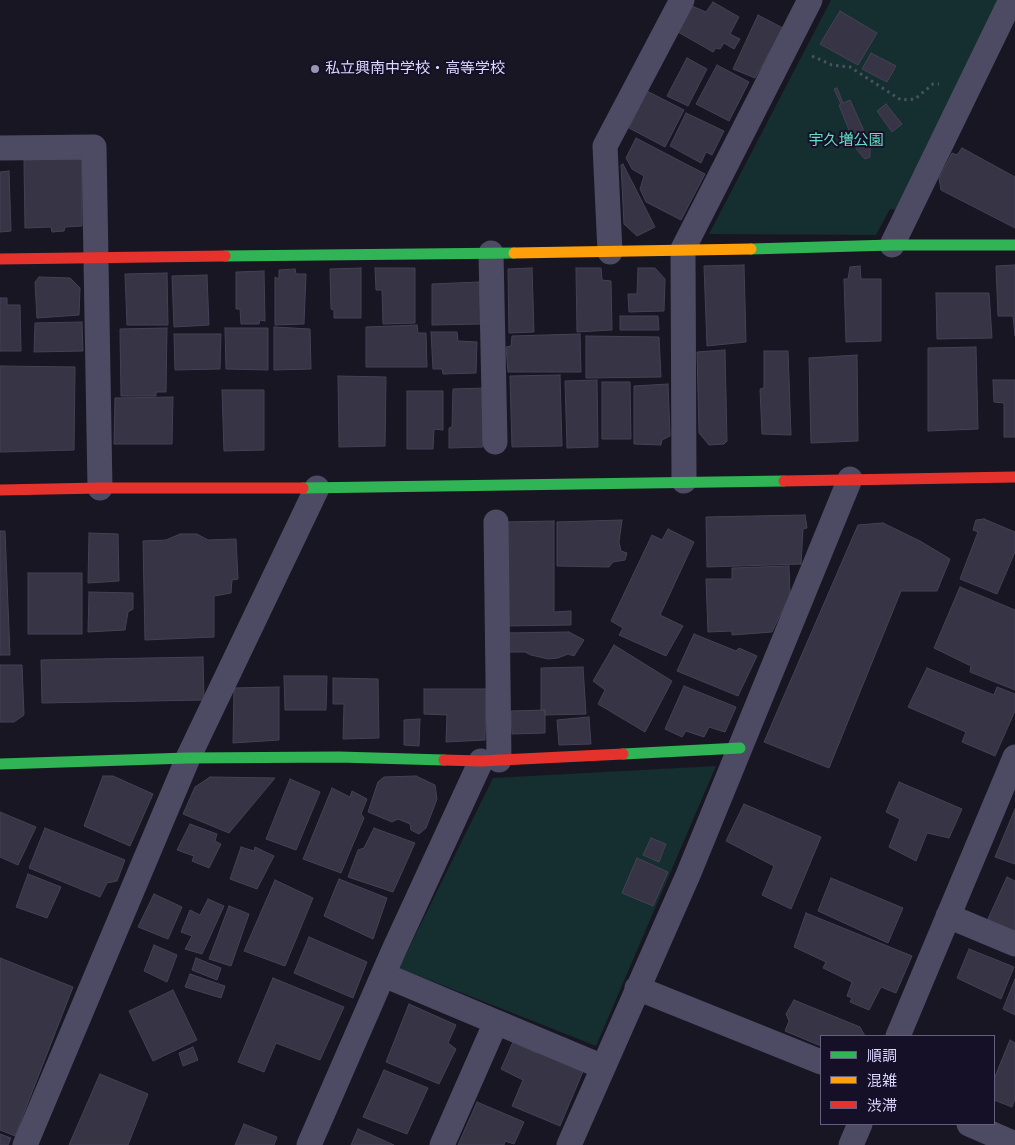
<!DOCTYPE html>
<meta charset="utf-8">
<style>
body{margin:0}
#map{position:relative;width:1015px;height:1145px;overflow:hidden;background:#181622;font-family:"Space Grotesk","Noto Sans JP",sans-serif}
canvas{display:block}
.legend{position:absolute;left:820px;top:1035px;width:175px;height:90px;box-sizing:border-box;background:#151028;border:1px solid #65607e;margin:0;padding:6px 9px;list-style:none;font-size:15px;color:#ddd8fe}
.legend li{display:flex;align-items:center;gap:10px;height:25px}
.legend b{width:25px;border:1px solid #65607e}
</style>
<div id="map">
<canvas width="1015" height="1145"></canvas>
<ul class="legend">
<li><b style="height:6px;background:#30b455"></b>順調</li>
<li><b style="height:6px;background:#ff9f0a"></b>混雑</li>
<li><b style="height:6px;background:#e5322d"></b>渋滞</li>
</ul>
</div>
<script>
const context = document.querySelector('canvas').getContext('2d');
context.lineJoin = 'round';
function fillPath(path, color) { context.fillStyle = color; context.fill(path, 'evenodd'); }
const shape = rows => new Path2D(rows.map(r => 'M' + r).join(''));
function stroke(path, color, width, dash) { context.strokeStyle = color; context.lineWidth = width; context.lineCap = dash ? 'butt' : 'round'; context.setLineDash(dash || []); context.stroke(path); }
function label(font, color, halo, rows, align = 'center') {
  context.font = font + ' "Space Grotesk","Noto Sans JP",sans-serif'; context.lineWidth = 4; context.setLineDash([]); context.textBaseline = 'middle'; context.strokeStyle = halo; context.fillStyle = color; for (const [text, x, y, turn = 0] of rows) {
    context.save(); context.translate(x, y); context.rotate((+turn || 0) * Math.PI / 180); context.textAlign = isNaN(turn) ? turn : align; if (halo) context.strokeText(text, 0, 0); context.fillText(text, 0, 0); context.restore();
  }
}
const green = shape([
 [831,0,1003,0,900,210,890,209,876,235,709,234],
 [716,766,596,1046,399,968,493,778]
]);
const building = shape([
 [713,2,739,17,730,34,740,39,734,49,724,43,720,49,716,48,713,52,678,32,692,6,706,12,713,2],
 [840,11,877,33,858,65,820,44,840,11],
 [758,15,783,28,755,78,733,69,758,15],
 [871,53,896,66,887,82,862,69,871,53],
 [687,58,707,69,688,106,667,96,687,58],
 [717,65,749,82,729,121,696,104,717,65],
 [837,88,843,103,850,100,870,144,870,157,865,159,857,150,839,105,841,104,834,89,837,88],
 [647,91,684,110,665,147,629,128,647,91],
 [886,104,902,124,892,132,877,111,886,104],
 [686,113,724,131,712,155,706,152,701,163,670,146,686,113],
 [636,138,705,174,681,220,646,202,640,189,644,176,632,169,626,158,636,138],
 [962,148,1015,177,1015,228,941,190,939,178,952,153,957,155,962,148],
 [82,158,82,226,65,227,64,231,52,232,51,227,25,228,24,160,82,158],
 [623,164,655,227,637,236,624,224,621,165,623,164],
 [9,171,11,231,0,232,0,172,9,171],
 [744,265,746,342,707,346,704,266,744,265],
 [1015,265,1015,336,1013,316,998,316,996,266,1015,265],
 [860,266,861,279,881,279,881,341,846,342,844,279,848,279,850,267,860,266],
 [361,268,361,318,334,318,334,310,331,309,330,269,361,268],
 [375,268,415,268,415,323,383,324,382,290,376,290,375,268],
 [532,268,534,332,509,333,508,269,532,268],
 [576,268,601,268,602,280,611,281,612,330,577,332,576,268],
 [638,268,655,268,665,279,664,311,629,312,628,294,637,294,638,268],
 [295,269,296,274,306,274,304,324,275,325,275,277,279,279,279,270,295,269],
 [264,271,265,321,260,320,259,324,241,324,240,309,236,309,236,272,264,271],
 [167,273,168,325,127,325,125,274,167,273],
 [207,275,209,325,174,327,172,276,207,275],
 [39,277,70,278,80,288,79,315,37,318,35,282,39,277],
 [479,282,481,324,432,325,432,284,479,282],
 [936,293,989,293,992,338,937,339,936,293],
 [0,298,7,298,7,305,20,305,21,351,0,351,0,298],
 [620,316,658,316,659,330,620,330,620,316],
 [82,322,83,351,34,352,35,323,82,322],
 [417,325,418,333,426,333,427,367,366,367,366,327,417,325],
 [274,327,310,329,311,369,274,370,274,327],
 [167,328,166,392,156,392,156,396,121,396,120,329,167,328],
 [225,328,268,328,268,370,226,369,225,328],
 [431,332,457,332,458,341,477,342,476,373,443,374,442,369,433,369,431,332],
 [174,334,221,334,220,369,175,370,174,334],
 [580,334,581,372,508,372,506,347,511,346,512,336,580,334],
 [586,336,659,337,661,377,586,378,586,336],
 [976,347,978,429,928,431,928,348,976,347],
 [725,350,727,441,724,444,709,445,699,433,697,352,725,350],
 [764,351,788,351,791,435,762,434,760,389,764,388,764,351],
 [857,355,858,441,811,443,809,358,857,355],
 [0,366,75,367,74,450,0,452,0,366],
 [560,375,562,446,512,447,510,376,560,375],
 [338,376,386,377,385,446,339,447,338,376],
 [597,380,598,447,567,448,565,381,597,380],
 [993,380,1015,380,1015,437,1004,437,1004,403,994,402,993,380],
 [602,382,630,382,631,439,602,439,602,382],
 [668,384,670,436,662,440,661,445,634,444,634,386,668,384],
 [485,388,483,404,483,447,449,448,449,428,452,427,453,389,485,388],
 [222,390,264,390,264,450,224,451,222,390],
 [407,391,443,391,443,430,434,429,433,449,407,449,407,391],
 [173,397,172,444,114,444,115,398,173,397],
 [805,515,807,528,803,529,801,564,707,567,706,517,805,515],
 [984,519,1015,532,1015,552,997,594,960,579,978,532,973,530,976,520,984,519],
 [622,520,619,542,621,551,627,553,625,560,613,562,609,567,557,566,557,522,622,520],
 [554,521,554,612,571,611,571,625,505,626,505,522,554,521],
 [883,523,920,541,950,559,937,591,901,591,829,768,764,742,858,525,883,523],
 [668,529,694,542,660,615,683,626,666,656,619,635,623,628,611,621,652,535,662,540,668,529],
 [0,531,5,531,10,655,0,655,0,531],
 [89,533,118,534,119,581,88,583,89,533],
 [180,534,197,534,208,540,236,539,238,579,232,580,231,593,214,596,214,637,145,640,143,541,166,540,180,534],
 [789,566,790,595,772,632,732,635,732,631,708,632,706,579,732,579,732,568,789,566],
 [28,573,82,573,82,634,28,634,28,573],
 [960,587,1015,610,1015,690,970,672,971,666,934,648,960,587],
 [89,592,133,593,133,609,128,612,125,630,88,632,89,592],
 [569,632,584,640,574,656,568,654,558,658,548,659,531,655,525,652,507,652,506,633,569,632],
 [694,634,736,651,739,648,757,656,738,696,677,671,694,634],
 [614,645,672,681,645,732,598,704,605,690,593,681,614,645],
 [203,657,204,700,42,703,41,660,203,657],
 [0,665,22,665,24,715,14,722,0,722,0,665],
 [583,667,586,714,545,715,545,710,541,710,541,668,583,667],
 [927,668,994,695,997,687,1015,694,1015,711,995,756,962,742,966,732,908,707,927,668],
 [284,676,327,676,326,710,285,710,284,676],
 [333,678,378,679,379,738,343,739,344,704,333,704,333,678],
 [684,686,736,707,725,732,709,727,704,737,686,731,682,737,665,729,684,686],
 [279,687,279,740,233,743,234,688,279,687],
 [424,689,486,689,485,740,446,742,447,715,424,714,424,689],
 [545,710,545,733,512,734,511,711,545,710],
 [589,717,591,744,559,745,557,720,589,717],
 [420,719,419,746,404,745,404,720,420,719],
 [103,776,113,776,153,794,130,846,84,826,103,776],
 [416,776,435,785,437,799,426,828,419,834,411,830,410,824,398,819,392,822,368,812,378,782,384,777,416,776],
 [210,777,275,778,229,833,183,814,195,787,210,777],
 [290,779,320,792,296,850,266,839,290,779],
 [899,782,962,809,949,838,927,833,916,861,889,847,900,819,886,812,899,782],
 [332,788,350,797,352,791,367,799,361,814,364,818,341,873,303,859,332,788],
 [744,804,821,837,791,909,762,895,774,866,726,841,744,804],
 [1015,809,1015,864,995,857,1015,809],
 [0,812,36,827,18,865,0,857,0,812],
 [190,824,217,834,215,841,221,844,209,868,192,861,194,856,177,850,190,824],
 [45,828,125,860,117,881,107,883,100,897,29,868,45,828],
 [374,828,415,843,393,892,348,877,358,850,364,848,374,828],
 [651,838,666,844,659,862,643,855,651,838],
 [241,847,254,851,255,847,274,856,257,889,230,879,241,847],
 [637,858,668,872,653,906,622,893,637,858],
 [28,874,61,887,47,918,16,907,28,874],
 [1007,877,1015,881,1015,932,987,921,1007,877],
 [831,878,903,908,888,943,818,911,831,878],
 [339,879,387,898,373,939,324,916,339,879],
 [275,880,313,898,285,966,244,951,275,880],
 [154,894,182,907,168,939,138,927,154,894],
 [208,899,224,906,202,954,185,949,192,936,181,932,190,910,200,915,208,899],
 [229,906,249,914,231,966,209,959,229,906],
 [806,913,912,956,896,993,881,987,869,1010,850,1002,852,998,847,996,852,982,823,968,826,962,794,947,806,913],
 [309,937,367,962,353,998,294,973,309,937],
 [154,945,177,955,167,982,144,971,154,945],
 [969,949,1014,967,1001,999,957,978,969,949],
 [0,958,73,987,15,1136,0,1130,0,958],
 [196,958,221,968,217,980,192,970,196,958],
 [190,974,225,986,221,998,185,987,190,974],
 [273,978,344,1007,320,1060,276,1043,264,1072,238,1062,273,978],
 [1015,979,1015,1015,1003,1009,1015,979],
 [173,990,197,1040,153,1061,129,1011,173,990],
 [794,1000,860,1027,865,1036,821,1036,821,1046,785,1031,789,1021,786,1014,794,1000],
 [409,1004,456,1025,448,1043,456,1049,439,1084,386,1062,409,1004],
 [1010,1040,1015,1043,1015,1099,1012,1107,994,1100,994,1079,1010,1040],
 [513,1042,537,1053,539,1049,584,1069,560,1126,512,1106,523,1080,501,1069,513,1042],
 [193,1047,198,1060,183,1066,179,1053,193,1047],
 [384,1070,428,1088,407,1134,363,1117,384,1070],
 [100,1074,148,1094,128,1145,69,1145,100,1074],
 [477,1102,524,1122,514,1144,505,1141,504,1145,458,1145,477,1102],
 [244,1124,277,1137,274,1145,235,1145,244,1124],
 [358,1129,394,1145,351,1145,358,1129],
 [0,1134,11,1138,8,1145,0,1145,0,1134]
]);
const path = shape([
 [812,56,832,65,850,67,901,100,915,99,933,84,939,84]
]);
const street = shape([
 [0,148,94,147,100,488],
 [892,245,1011,0],
 [610,252,605,146,682,0],
 [491,253,495,442],
 [684,481,683,249,810,0],
 [496,522,499,760],
 [948,916,1015,944],
 [384,975,603,1067],
 [637,988,821,1062],
 [898,1036,1015,757],
 [969,1124,1015,1144],
 [25,1145,188,758,317,488],
 [309,1145,393,952,481,761],
 [442,1145,496,1022],
 [569,1145,688,875,850,479],
 [851,1145,860,1124]
]);
const fast = shape([
 [751,249,892,245,1015,245],
 [225,256,514,253],
 [303,488,784,481],
 [623,754,740,748],
 [0,764,188,758,339,757,444,760]
]);
const slow = shape([
 [514,253,751,249]
]);
const jam = shape([
 [0,259,225,256],
 [784,481,1015,477],
 [0,490,100,488,303,488],
 [444,760,481,761,623,754]
]);
const markers = [
 [315,69,5,"#9894b1"]
];
const poiNames = [
 ["私立興南中学校・高等学校",325,69]
];
const parkNames = [
 ["宇久増公園",846,141]
];
fillPath(green, '#152e2f');
fillPath(building, '#363445');
stroke(building, '#454156', 1);
stroke(path, '#475362', 3, [2.5, 4]);
stroke(street, '#4d4b63', 25);
stroke(fast, '#30b455', 11);
stroke(slow, '#ff9f0a', 11);
stroke(jam, '#e5322d', 11);
for (const [x, y, r, color] of markers) { const dot = new Path2D(); dot.arc(x, y, r, 0, 2 * Math.PI); context.fillStyle = color; context.fill(dot); stroke(dot, '#151028', 2); }
label('15px', '#ddd8fe', '#151028', poiNames, 'left');
label('15px', '#64dec2', '#151028', parkNames);
</script>
